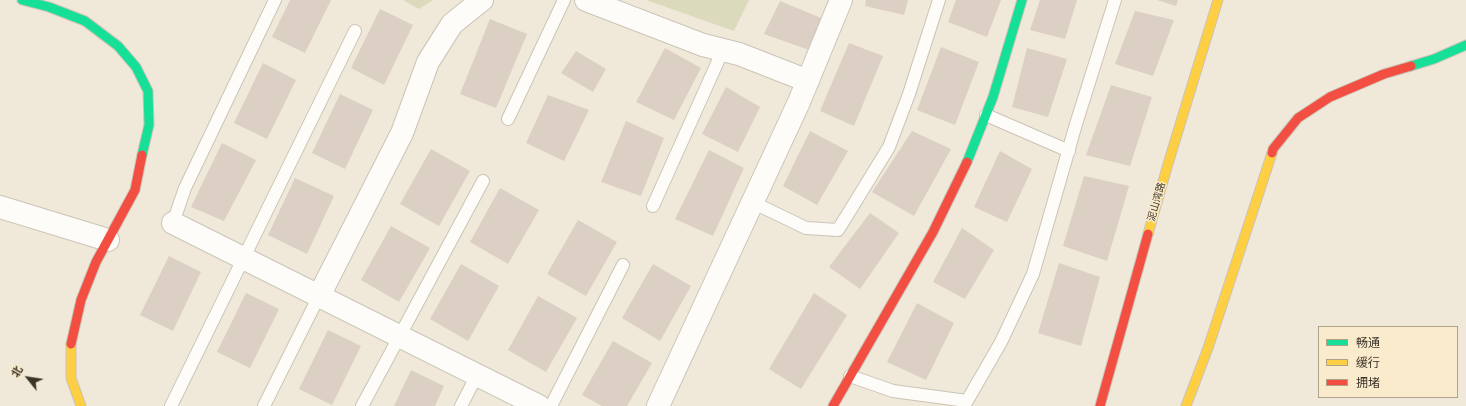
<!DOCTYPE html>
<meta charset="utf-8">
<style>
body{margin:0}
#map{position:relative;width:1466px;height:406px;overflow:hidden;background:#f0e8d8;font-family:Signika,"Noto Sans SC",sans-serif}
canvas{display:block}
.legend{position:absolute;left:1318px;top:326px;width:140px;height:72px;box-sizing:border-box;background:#fbebcd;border:1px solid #aea28b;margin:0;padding:5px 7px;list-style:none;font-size:12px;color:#3b3529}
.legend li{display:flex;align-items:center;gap:8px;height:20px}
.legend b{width:20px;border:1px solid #aea28b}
.north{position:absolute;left:8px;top:358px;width:40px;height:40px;-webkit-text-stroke:3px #fbebcd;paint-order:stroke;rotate:300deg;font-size:11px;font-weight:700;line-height:16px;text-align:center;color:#3b3529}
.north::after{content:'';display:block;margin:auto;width:14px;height:18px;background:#3b3529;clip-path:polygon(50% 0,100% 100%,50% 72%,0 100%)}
</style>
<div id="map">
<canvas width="1466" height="406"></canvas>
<ul class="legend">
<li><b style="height:5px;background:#16e098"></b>畅通</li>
<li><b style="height:5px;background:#ffcf43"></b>缓行</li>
<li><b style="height:5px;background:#f24e42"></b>拥堵</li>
</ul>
<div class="north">北</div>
</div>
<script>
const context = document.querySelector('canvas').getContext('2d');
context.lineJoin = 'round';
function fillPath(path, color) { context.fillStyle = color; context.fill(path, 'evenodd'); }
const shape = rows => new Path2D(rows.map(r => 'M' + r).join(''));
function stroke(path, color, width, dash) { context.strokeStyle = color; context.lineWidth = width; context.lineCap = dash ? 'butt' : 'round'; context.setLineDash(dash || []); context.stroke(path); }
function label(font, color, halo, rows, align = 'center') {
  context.font = font + ' Signika,"Noto Sans SC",sans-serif'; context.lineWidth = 3; context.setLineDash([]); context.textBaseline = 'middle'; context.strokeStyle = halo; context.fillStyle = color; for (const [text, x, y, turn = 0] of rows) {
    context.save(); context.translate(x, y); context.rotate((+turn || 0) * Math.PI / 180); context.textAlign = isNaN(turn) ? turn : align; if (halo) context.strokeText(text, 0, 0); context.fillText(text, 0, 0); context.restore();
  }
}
const green = shape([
 [403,0,433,0,419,9],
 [646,0,749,0,734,31]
]);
const building = shape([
 [290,0,331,0,305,53,272,37],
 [866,0,908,0,904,15,865,6],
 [956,0,1001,0,987,37,948,22],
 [1040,0,1077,0,1065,39,1030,30],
 [1157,0,1178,0,1176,6],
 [780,1,821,18,809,50,764,34],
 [380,9,413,25,384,85,351,68],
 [1135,11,1174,20,1153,76,1115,64],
 [490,19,527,34,496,108,460,94],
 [849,43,883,56,854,126,820,111],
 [941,47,979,62,955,125,917,110],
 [665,48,701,68,674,120,636,102],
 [1027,48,1067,59,1048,117,1012,107],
 [576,51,606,69,593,92,561,73],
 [263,63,296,80,267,139,234,123],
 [1111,85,1152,97,1130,166,1086,155],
 [726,87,760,107,738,152,702,134],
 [340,94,373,110,345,169,312,153],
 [548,95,589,110,564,161,526,143],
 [626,121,664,138,641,196,601,182],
 [810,131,848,151,817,205,783,186],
 [912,131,951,149,914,216,872,192],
 [222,143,256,160,224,221,191,207],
 [431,149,470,171,439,226,400,204],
 [709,150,744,168,713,236,675,219],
 [1000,151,1032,169,1007,222,974,207],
 [1084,176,1129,186,1107,261,1063,246],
 [295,178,334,196,307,254,268,235],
 [500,188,539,210,508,264,470,242],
 [870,213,899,233,860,289,829,267],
 [578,220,617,242,586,296,547,274],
 [391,226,430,248,399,302,361,280],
 [962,228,994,250,965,299,933,282],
 [169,256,201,272,173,331,140,315],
 [1059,263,1100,277,1081,346,1038,333],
 [461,264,499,286,468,341,430,319],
 [653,264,691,286,660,341,622,318],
 [246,293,279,309,250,368,217,352],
 [814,293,847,315,801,389,769,369],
 [538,296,577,318,546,372,508,350],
 [917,303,954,323,926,380,887,362],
 [328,330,361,346,332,405,299,389],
 [613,341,652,363,627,406,602,406,582,395],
 [411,370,444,386,435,406,394,406]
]);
const lane = shape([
 [986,115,1069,151],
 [508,119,564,0],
 [752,202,806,228,838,230,889,147,909,94,939,0],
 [653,206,723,50],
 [173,223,185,188,275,0],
 [850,376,893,391,967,401,1001,342,1033,274,1076,124,1115,0],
 [171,406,355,31],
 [264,406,319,296],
 [362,406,483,181],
 [461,406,477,375],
 [551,406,623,265]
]);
const street = shape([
 [586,0,703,45,739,54,808,81],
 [0,207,108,240],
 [173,223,539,406],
 [319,296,402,133,428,62,452,24,482,0],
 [658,406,799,102,841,0]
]);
const fast = shape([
 [22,0,49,7,85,21,118,46,136,67,148,91,149,125,142,155],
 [1411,66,1434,59,1466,45],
 [967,162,993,97,1022,0]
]);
const slow = shape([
 [1148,234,1168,164,1218,0],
 [71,344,71,378,81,406],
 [1186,406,1208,348,1272,153]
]);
const jam = shape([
 [1272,153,1273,149,1298,118,1330,97,1384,74,1411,66],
 [71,344,81,300,96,262,135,190,142,155],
 [833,406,933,232,967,162],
 [1100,406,1148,234]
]);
const streetNames = [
 ["泥山湾路",1157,202,-74]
];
fillPath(green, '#dbdabc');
fillPath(building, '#dcd0c4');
stroke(lane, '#cbc4b7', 14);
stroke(street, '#cbc4b7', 24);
stroke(fast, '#cbc4b7', 11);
stroke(slow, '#cbc4b7', 11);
stroke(jam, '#cbc4b7', 11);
stroke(lane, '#fdfcf9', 12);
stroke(street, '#fdfcf9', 22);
stroke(fast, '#16e098', 9);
stroke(slow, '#ffcf43', 9);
stroke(jam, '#f24e42', 9);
label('10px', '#3b3529', '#fbebcd', streetNames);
</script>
